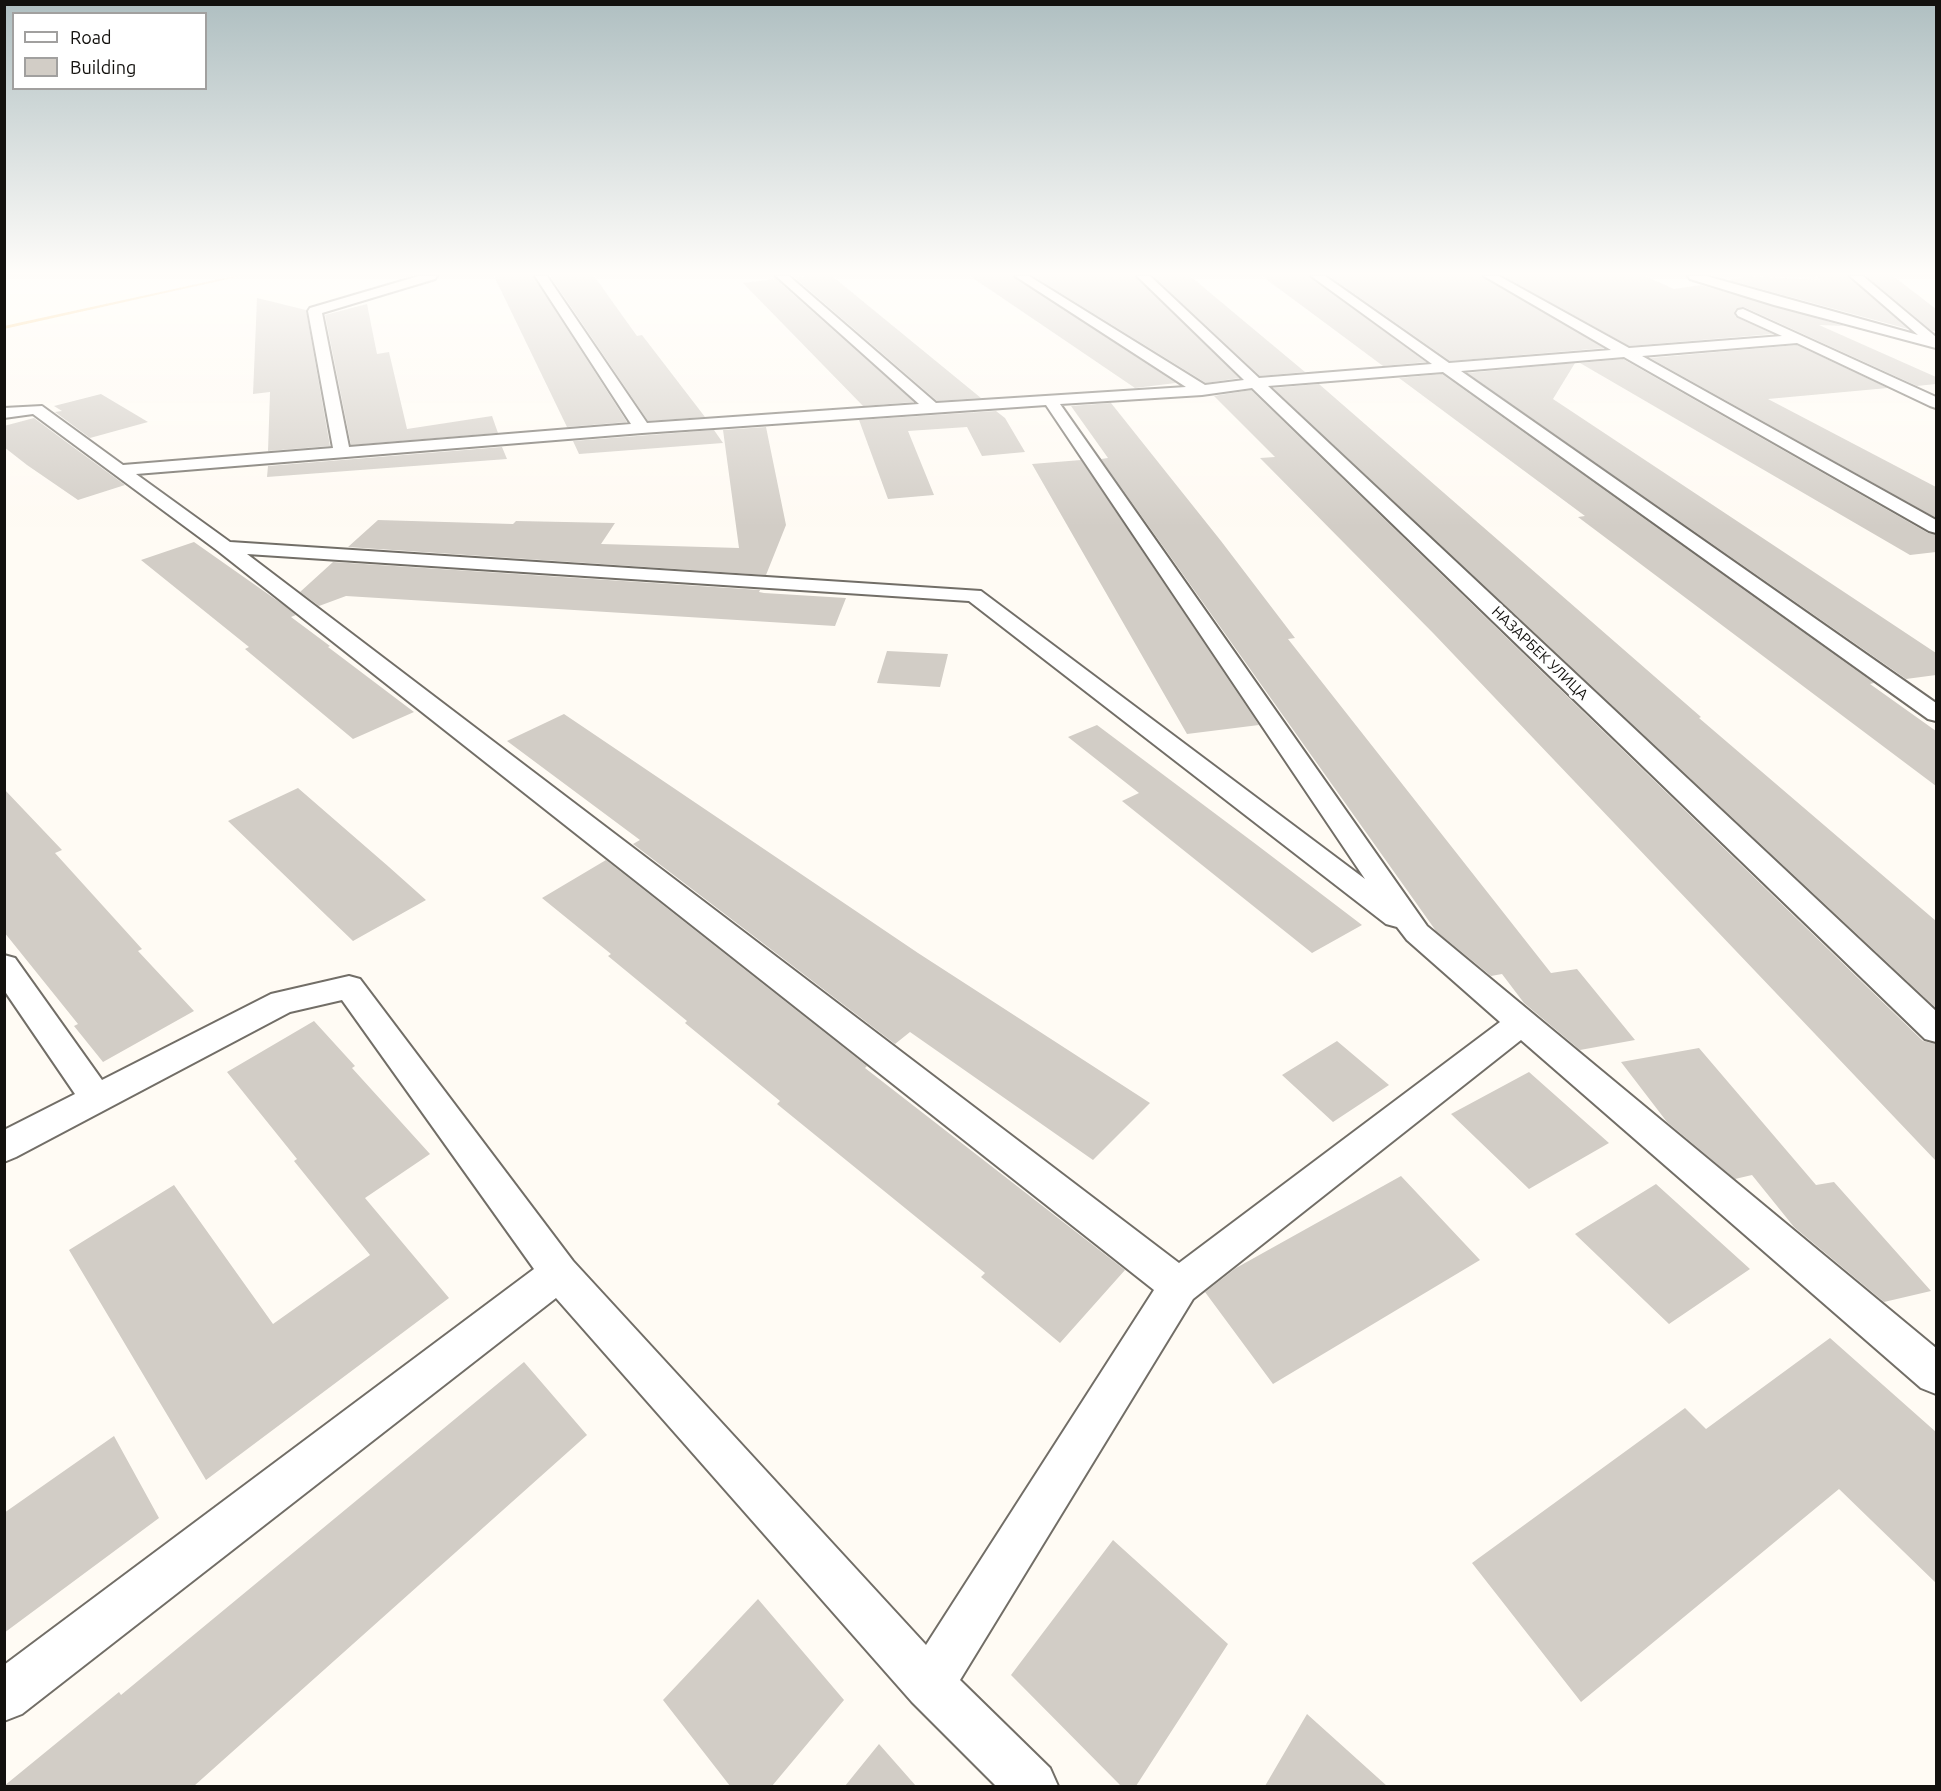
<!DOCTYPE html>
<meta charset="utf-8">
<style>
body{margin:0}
#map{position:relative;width:1941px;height:1791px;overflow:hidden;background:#fffbf4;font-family:Ubuntu,sans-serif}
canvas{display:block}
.frame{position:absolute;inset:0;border:6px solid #13110e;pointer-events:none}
.legend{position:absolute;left:12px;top:12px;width:195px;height:78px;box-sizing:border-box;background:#fff;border:2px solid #a1a09f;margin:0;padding:8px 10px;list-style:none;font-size:18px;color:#13110e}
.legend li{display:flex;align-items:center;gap:12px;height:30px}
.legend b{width:30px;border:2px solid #a1a09f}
</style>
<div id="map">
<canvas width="1941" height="1791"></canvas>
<div class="frame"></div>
<ul class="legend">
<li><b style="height:8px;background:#fff"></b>Road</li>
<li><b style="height:16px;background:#d2cdc6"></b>Building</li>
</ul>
</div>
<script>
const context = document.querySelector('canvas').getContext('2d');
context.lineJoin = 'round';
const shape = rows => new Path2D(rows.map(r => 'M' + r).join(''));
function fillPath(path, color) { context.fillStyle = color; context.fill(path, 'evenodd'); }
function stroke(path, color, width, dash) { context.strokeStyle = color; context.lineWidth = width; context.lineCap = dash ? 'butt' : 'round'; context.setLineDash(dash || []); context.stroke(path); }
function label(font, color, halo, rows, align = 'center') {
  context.font = font + ' Ubuntu,sans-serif'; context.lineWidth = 6; context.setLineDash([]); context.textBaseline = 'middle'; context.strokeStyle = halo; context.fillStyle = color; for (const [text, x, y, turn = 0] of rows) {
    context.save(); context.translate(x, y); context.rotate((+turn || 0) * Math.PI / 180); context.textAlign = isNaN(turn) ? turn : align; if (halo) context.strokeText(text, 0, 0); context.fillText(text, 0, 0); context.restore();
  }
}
const stream = shape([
 [234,276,241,276,4,329,4,326,234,276]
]);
const building = shape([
 [494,276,533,276,627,422,567,427],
 [550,276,594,276,637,336,642,335,705,417,648,421],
 [806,276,832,276,981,398,937,401,794,277],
 [970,276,1013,276,1176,383,1135,388],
 [1033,276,1135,276,1239,378,1206,383],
 [1153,276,1190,276,1305,372,1260,376],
 [1262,276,1309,276,1426,362,1383,366],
 [1329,276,1482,276,1604,348,1450,361],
 [1503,276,1645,276,1674,289,1701,285,1844,326,1819,325,1936,377,1936,384,1917,386,1744,307,1736,309,1734,312,1736,317,1773,334,1629,346],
 [1749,276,1821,280,1816,276,1848,276,1908,329,1728,280],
 [1866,276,1893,276,1936,309,1936,331,1932,331],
 [776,279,914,402,863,406,743,283],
 [257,298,306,310,330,446,268,451,270,392,253,394],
 [367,304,377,354,389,352,407,429,492,416,498,433,351,445,325,315],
 [1797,345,1888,388,1768,399,1936,487,1936,518,1650,358],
 [1623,359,1928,533,1936,535,1936,552,1910,555,1580,363],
 [1575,363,1553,399,1936,653,1936,675,1906,679,1467,373],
 [1442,374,1874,683,1870,684,1936,731,1936,786,1578,517,1585,516,1399,378],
 [1319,384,1701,717,1699,718,1936,921,1936,1008,1273,388],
 [1251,390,1923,1041,1936,1044,1936,1161,1434,634,1260,458,1275,457,1214,396],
 [101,394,148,422,90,438,55,412,62,411,54,406],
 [1111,403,1221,541,1295,638,1288,639,1551,973,1577,969,1635,1040,1580,1050,1524,1003,1502,974,1491,976,1436,931,1101,459,1108,458,1071,406],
 [996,411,1005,418,1025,452,982,456,967,427,908,431,934,495,888,499,859,420],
 [34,418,69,444,125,485,78,500,27,465,4,447,4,426],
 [766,427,786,525,766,575,348,547,378,520,513,524,516,521,615,523,601,544,739,548,723,430],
 [714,430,723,443,579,454,573,441],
 [502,447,507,459,267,477,268,466],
 [1081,460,1259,725,1187,734,1032,464],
 [194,542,285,606,296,615,291,617,330,646,328,647,414,712,353,739,245,649,249,647,141,560],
 [333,562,760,590,759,592,764,593,846,598,835,626,346,596,319,606,300,592],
 [887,651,948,654,940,687,877,683],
 [564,714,918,953,1150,1103,1093,1160,910,1032,895,1044,633,844,640,840,507,741],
 [1097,725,1253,842,1362,925,1312,953,1122,801,1139,793,1068,737],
 [298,788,389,867,426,900,353,941,228,821],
 [4,789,62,850,55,853,142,949,138,951,194,1011,103,1062,74,1026,78,1024,4,932],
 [606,860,867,1066,865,1068,1125,1270,1060,1343,981,1277,985,1273,777,1104,780,1101,685,1023,687,1021,608,956,611,954,542,898],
 [314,1021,355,1066,352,1068,430,1154,365,1198,449,1298,206,1480,69,1250,174,1185,273,1324,370,1255,294,1161,297,1159,227,1072],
 [1337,1041,1389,1085,1333,1122,1282,1075],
 [1699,1048,1816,1185,1834,1182,1931,1291,1884,1302,1794,1227,1752,1175,1735,1179,1667,1122,1621,1062],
 [1529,1072,1609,1143,1529,1189,1451,1114],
 [1401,1176,1480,1260,1273,1384,1205,1292,1236,1268],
 [1656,1184,1750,1269,1669,1324,1575,1234],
 [1830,1338,1936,1432,1936,1583,1839,1489,1581,1702,1472,1563,1685,1408,1706,1429],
 [524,1362,587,1435,194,1786,4,1786,119,1692,121,1695],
 [114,1436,159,1518,4,1633,4,1513],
 [1113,1540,1228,1644,1136,1786,1121,1786,1011,1675],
 [758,1599,844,1700,772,1786,730,1786,663,1700],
 [1307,1714,1387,1786,1265,1786],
 [879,1744,916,1786,845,1786]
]);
const minor = shape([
 [419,276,437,276,435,279,322,313,349,447,631,424,535,276,547,276,647,423,919,404,776,276,789,276,936,403,1186,387,1015,276,1029,276,1205,385,1244,380,1137,276,1150,276,1259,378,1432,364,1311,276,1325,276,1449,363,1611,350,1484,276,1499,276,1629,348,1782,336,1738,316,1736,313,1738,310,1743,309,1936,397,1936,408,1930,406,1797,343,1642,356,1936,520,1936,533,1929,531,1624,357,1461,371,1936,703,1936,721,1928,719,1443,372,1268,386,1936,1011,1936,1042,1925,1039,1252,388,1202,395,1060,404,1427,926,1936,1348,1936,1394,1921,1388,1521,1040,1193,1299,960,1680,1050,1768,1058,1786,996,1786,912,1702,556,1298,22,1714,4,1721,4,1665,534,1269,342,1000,290,1012,16,1157,4,1162,4,1130,75,1094,4,990,4,955,15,958,102,1080,271,994,349,976,360,979,573,1261,926,1645,1154,1290,218,551,33,414,4,418,4,408,42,406,123,465,333,448,308,311,310,308,419,276],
 [1046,405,1365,879,981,591,230,542,136,474,642,433,1046,405],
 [247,554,969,601,1386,924,1397,927,1407,940,1500,1022,1179,1263,247,554],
 [1688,276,1706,276,1918,335,1850,276,1863,276,1936,337,1936,348,1774,305,1690,279,1688,276]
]);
const farStreetnames = [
 ["НАЗАРБЕК УЛИЦА",1540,653,44]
];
fillPath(stream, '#f9cf87');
fillPath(building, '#d2cdc6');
stroke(minor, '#726e67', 4);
fillPath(minor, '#fff');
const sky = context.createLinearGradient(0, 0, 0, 527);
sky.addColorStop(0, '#afbfc1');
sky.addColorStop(0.52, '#fffdfa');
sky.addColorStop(1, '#fffdfa00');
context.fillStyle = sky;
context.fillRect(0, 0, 1941, 527);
label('15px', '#13110e', '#fff', farStreetnames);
</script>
